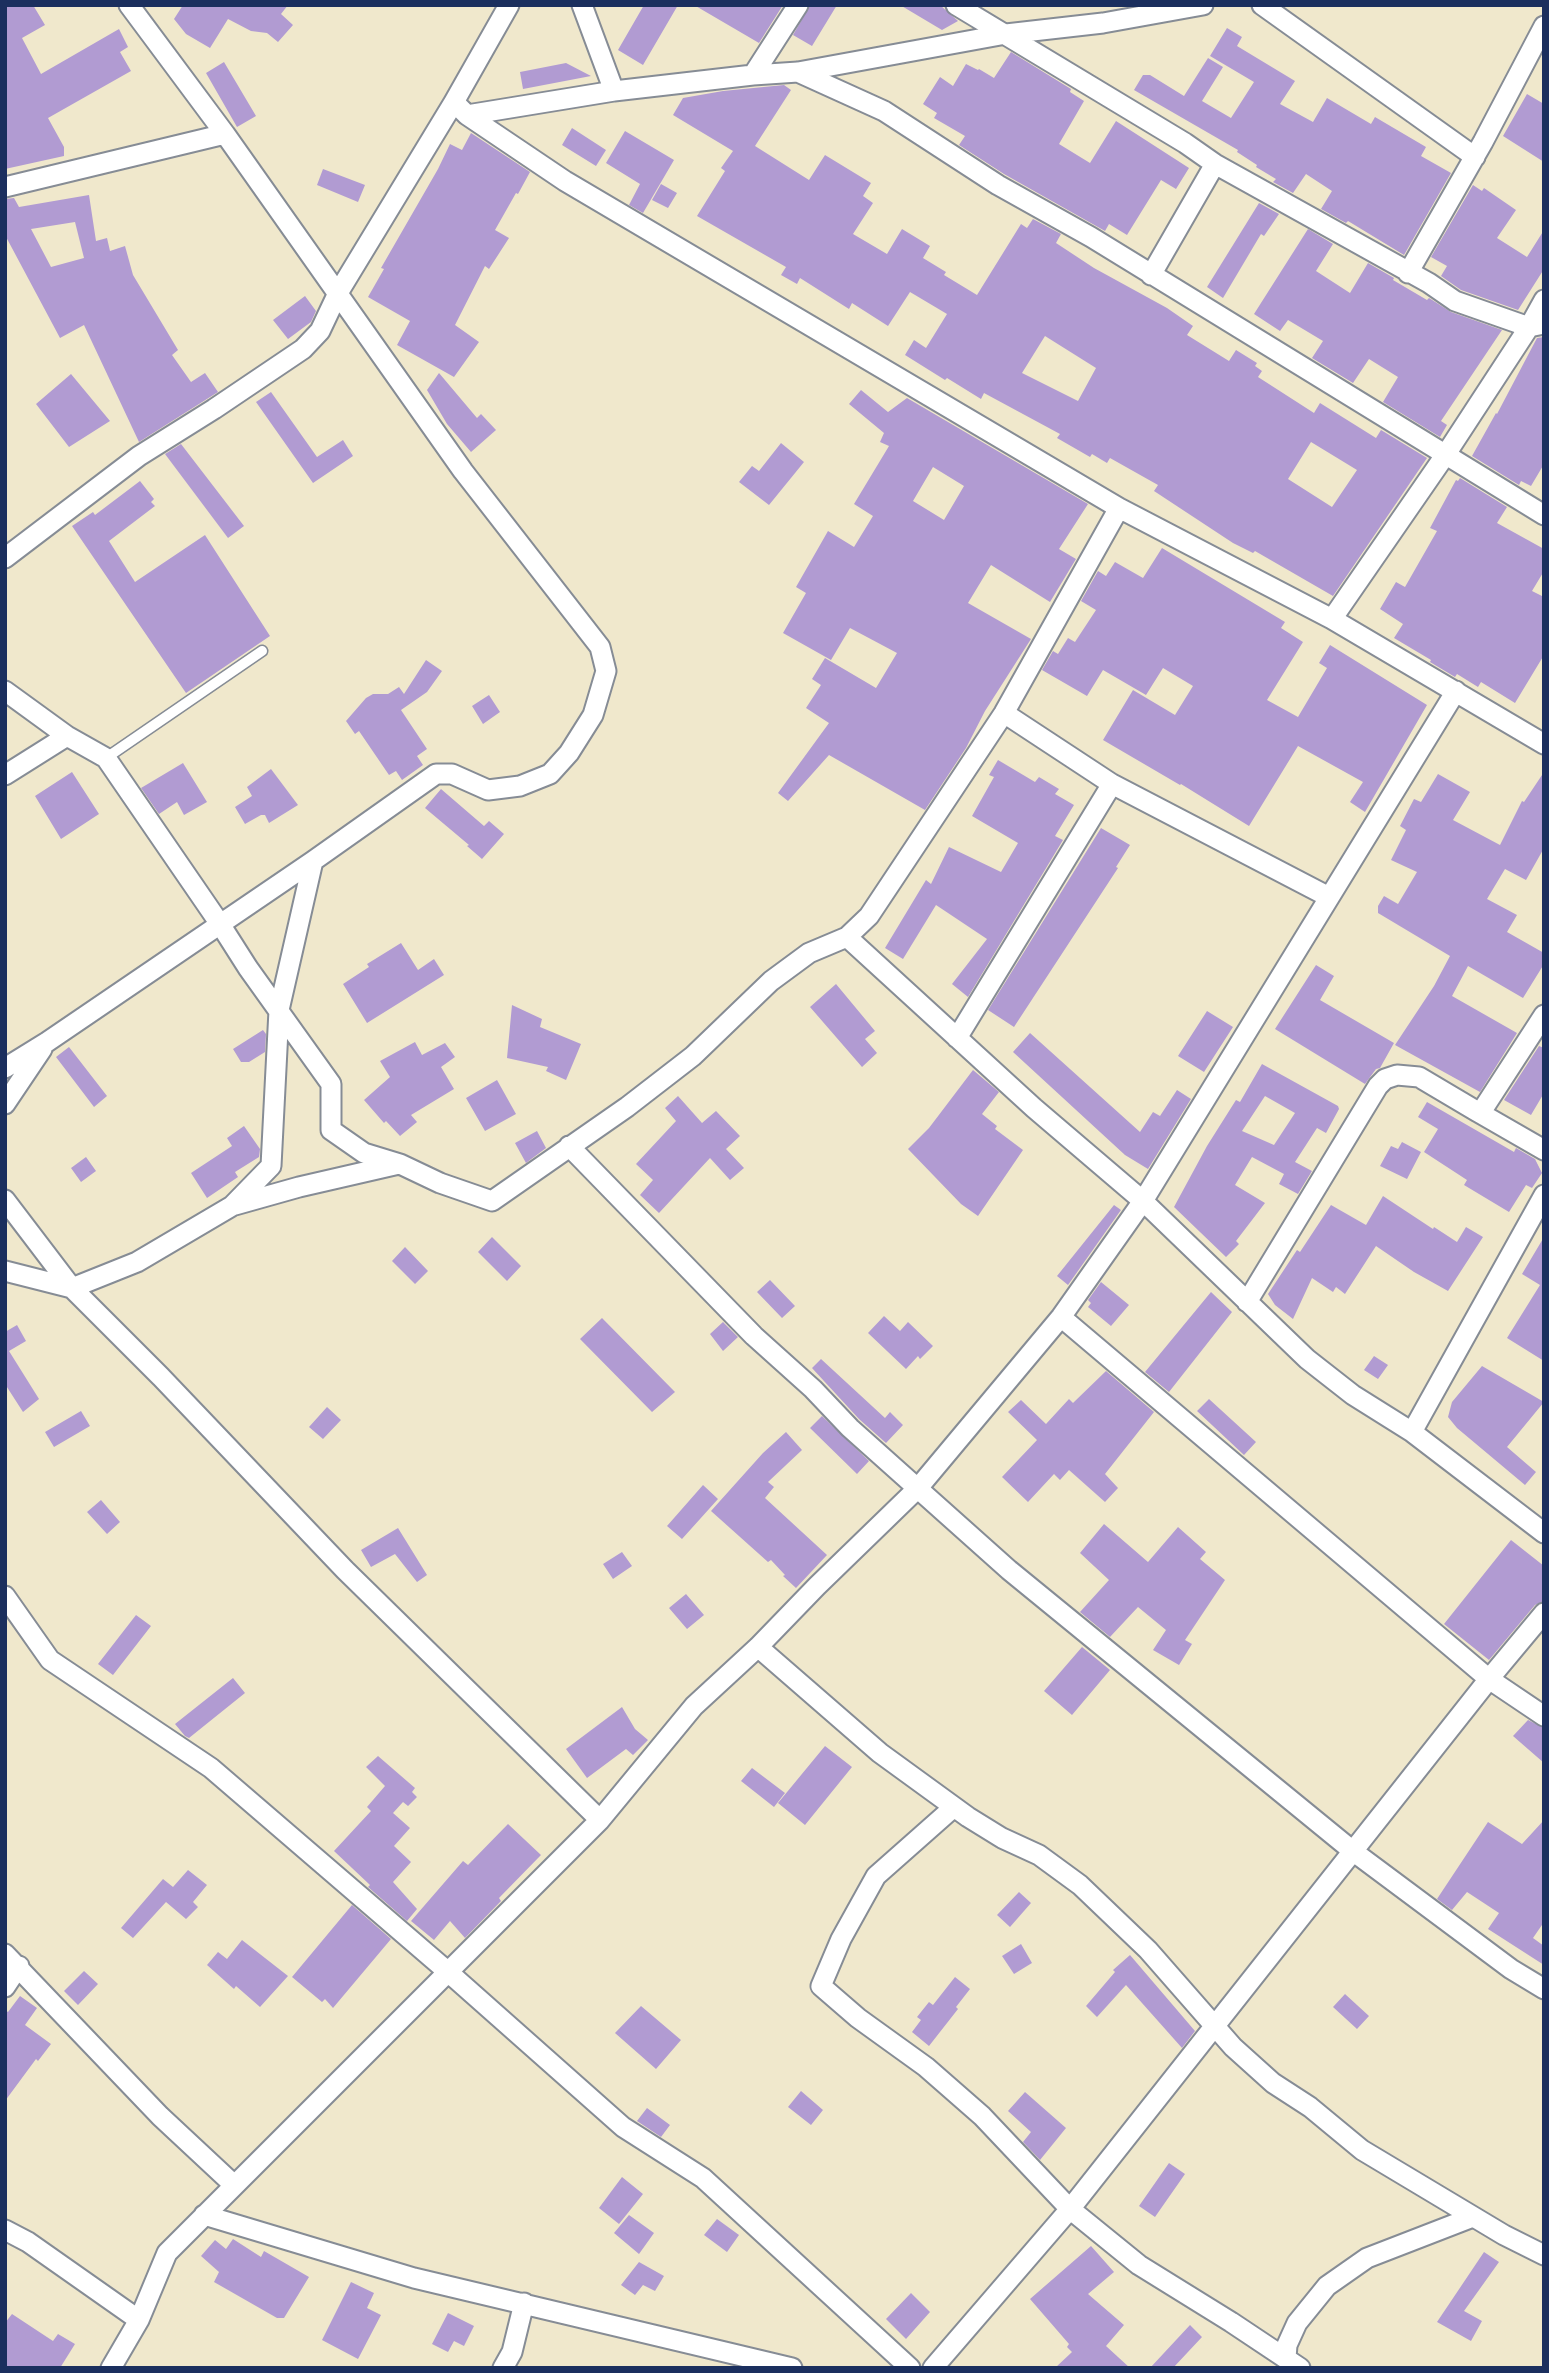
<!DOCTYPE html>
<style>
body{margin:0}
#map{position:relative;width:1549px;height:2373px;overflow:hidden;background:#f0e8cc;font-family:"IM FELL French Canon",serif}
canvas{display:block}
.frame{position:absolute;inset:0;border:7px solid #1b2f5e;pointer-events:none}
</style>
<div id="map">
<canvas width="1549" height="2373"></canvas>
<div class="frame"></div>
</div>
<script>
const context = document.querySelector('canvas').getContext('2d');
context.lineJoin = 'round';
function fillPath(path, color) { context.fillStyle = color; context.fill(path, 'evenodd'); }
const shape = rows => new Path2D(rows.map(r => 'M' + r).join(''));
function stroke(path, color, width, dash) { context.strokeStyle = color; context.lineWidth = width; context.lineCap = dash ? 'butt' : 'round'; context.setLineDash(dash || []); context.stroke(path); }
const building = shape([
 [5,5,33,5,45,25,22,38,41,74,119,29,128,47,120,52,131,71,48,118,64,147,64,156,5,169],
 [183,5,288,5,281,14,293,25,278,42,267,33,251,31,228,19,210,48,186,34,174,19],
 [644,5,678,5,643,65,618,50],
 [694,5,783,5,759,43],
 [810,5,837,5,812,46,793,35],
 [900,5,940,5,958,21,942,30],
 [1227,28,1242,37,1237,46,1295,81,1280,104,1313,122,1327,98,1371,124,1375,117,1426,147,1421,156,1451,173,1404,255,1348,221,1346,223,1321,209,1332,191,1306,174,1293,193,1273,182,1276,179,1256,167,1257,165,1237,152,1238,150,1134,90,1143,75,1150,75,1184,96,1208,58,1223,67,1202,101,1231,118,1254,82,1210,56],
 [1011,52,1071,89,1070,92,1084,101,1059,144,1090,163,1116,121,1189,168,1176,189,1161,180,1127,235,1109,224,1105,231,1004,174,959,145,965,136,934,118,937,113,923,104,940,77,953,86,966,64,978,70,979,69,994,78],
 [224,62,256,116,237,127,206,73],
 [566,63,591,76,523,89,520,72],
 [784,85,791,90,755,146,809,180,825,155,871,183,863,196,873,203,853,234,887,254,902,229,930,246,923,258,946,272,944,275,977,295,1021,224,1027,228,1033,219,1061,234,1056,243,1094,268,1167,308,1193,326,1187,335,1229,361,1236,350,1257,363,1255,366,1262,371,1258,377,1314,413,1320,403,1376,438,1381,430,1427,458,1333,596,1255,551,1253,553,1233,543,1154,491,1158,485,1110,458,1107,463,1092,454,1090,457,1057,438,1060,434,984,393,981,399,947,378,945,380,905,355,914,340,926,348,947,314,910,292,888,326,852,303,849,309,800,278,797,284,781,275,786,267,697,216,725,171,721,168,733,151,673,115,683,98,723,91],
 [1045,336,1096,368,1078,401,1022,373],
 [1311,442,1357,470,1332,507,1288,479],
 [1527,94,1544,104,1544,162,1503,136],
 [572,128,606,150,596,166,562,145],
 [625,131,674,160,643,213,629,205,640,184,606,163],
 [471,133,530,172,518,194,516,193,495,230,509,238,489,269,485,266,455,325,479,342,454,377,397,345,410,321,368,297,384,269,381,268,438,169,450,144,462,150],
 [323,169,365,185,358,202,317,185],
 [661,184,677,193,668,208,652,200],
 [1473,185,1482,191,1484,188,1516,210,1497,238,1527,257,1544,230,1544,269,1518,310,1461,290,1441,276,1447,266,1431,257],
 [89,195,96,241,107,238,110,251,125,246,133,275,178,350,172,355,191,382,205,373,218,392,139,442,84,325,60,338,5,235,5,199,14,198,19,207],
 [75,222,84,258,51,267,31,229],
 [1259,203,1279,214,1264,236,1261,234,1223,298,1207,287],
 [1308,229,1333,244,1316,271,1350,293,1368,263,1394,278,1393,280,1427,300,1429,298,1451,312,1502,330,1441,421,1447,425,1440,437,1383,402,1398,377,1369,359,1353,383,1312,358,1323,341,1288,320,1280,331,1254,314],
 [305,296,316,311,311,322,288,339,273,320],
 [1544,337,1544,464,1531,486,1521,481,1519,485,1472,456,1496,413,1497,414,1537,338],
 [439,373,477,418,481,414,496,430,471,452,447,424,427,390],
 [71,374,110,421,69,447,36,404],
 [861,390,888,412,907,398,1088,504,1059,549,1076,559,1050,602,991,565,968,603,1031,639,985,711,966,748,925,810,829,755,788,801,778,793,829,723,806,708,821,685,812,679,825,658,876,688,897,653,850,628,831,660,783,633,806,593,796,587,828,531,854,547,873,516,854,504,889,446,880,442,884,433,849,404],
 [933,467,964,486,944,520,913,501],
 [271,392,317,457,343,440,353,456,313,483,256,402],
 [781,443,804,462,769,505,739,482,752,466,759,471],
 [181,444,244,526,228,538,165,454],
 [1460,478,1507,507,1497,523,1544,549,1544,571,1532,591,1544,597,1544,655,1515,703,1481,682,1478,687,1457,674,1455,677,1430,662,1431,660,1394,638,1403,624,1380,609,1396,582,1405,587,1437,531,1430,528,1456,480,1458,481],
 [140,481,154,499,151,502,155,506,109,541,135,582,205,535,270,636,186,693,72,526,93,512,95,515],
 [1162,548,1285,622,1281,628,1303,642,1267,700,1298,717,1327,668,1319,663,1330,645,1427,705,1365,812,1350,802,1363,782,1298,746,1249,826,1181,784,1180,785,1103,740,1133,690,1175,715,1193,686,1163,668,1146,695,1103,670,1087,696,1042,670,1053,651,1058,654,1068,638,1075,642,1096,610,1081,601,1098,571,1106,576,1115,562,1143,578],
 [426,660,442,671,427,692,401,710,427,749,417,756,423,765,402,780,396,771,389,775,359,731,355,734,346,721,366,698,373,694,388,694,399,687,404,694],
 [489,695,500,712,483,724,472,706],
 [998,760,1035,782,1039,777,1059,789,1055,794,1074,805,1055,836,1063,840,968,997,952,984,987,939,936,905,903,959,885,948,926,880,931,884,949,847,1001,872,1018,843,972,816,994,777,989,775],
 [183,763,207,802,184,815,177,802,159,814,141,788],
 [271,769,298,805,269,823,265,815,261,815,245,824,235,807,252,796,247,787],
 [72,772,99,814,61,839,35,796],
 [1544,772,1544,848,1526,880,1505,869,1487,899,1517,915,1507,932,1544,953,1544,964,1523,998,1468,966,1452,996,1517,1033,1480,1092,1395,1045,1434,986,1450,956,1378,913,1378,906,1384,896,1398,904,1417,872,1391,860,1406,830,1400,826,1414,799,1421,802,1438,774,1470,792,1453,820,1500,845,1522,801,1524,802],
 [441,789,484,826,489,821,504,834,482,859,467,846,469,845,425,808],
 [1101,828,1130,845,1116,867,1118,868,1014,1027,988,1010],
 [401,943,418,970,434,959,444,975,367,1023,343,984,369,967,367,964],
 [1316,965,1334,976,1320,1000,1394,1043,1380,1068,1376,1069,1365,1084,1275,1029],
 [836,984,875,1031,865,1039,877,1053,862,1067,810,1007],
 [512,1005,542,1019,540,1027,581,1044,566,1080,546,1071,548,1067,507,1058],
 [1207,1011,1233,1027,1204,1072,1178,1056],
 [263,1030,266,1034,265,1052,249,1062,241,1062,233,1049],
 [1030,1033,1140,1132,1153,1112,1160,1116,1177,1090,1191,1099,1148,1169,1125,1155,1013,1052],
 [415,1042,422,1055,445,1043,455,1057,441,1067,454,1089,411,1115,417,1122,400,1136,386,1121,384,1123,364,1100,390,1077,380,1061],
 [1539,1046,1544,1048,1544,1093,1531,1115,1504,1100],
 [69,1047,107,1096,94,1107,56,1057],
 [1262,1064,1338,1106,1339,1109,1326,1133,1317,1128,1295,1162,1312,1171,1298,1194,1279,1184,1284,1174,1252,1157,1235,1185,1265,1203,1236,1241,1239,1244,1226,1257,1174,1207,1207,1146,1236,1100,1240,1102],
 [1265,1096,1295,1113,1274,1145,1242,1131],
 [973,1070,999,1092,982,1114,997,1126,995,1129,1023,1150,978,1216,961,1204,908,1149,929,1128],
 [497,1080,516,1114,485,1131,466,1098],
 [678,1096,702,1123,716,1111,740,1136,726,1149,744,1168,730,1180,710,1158,659,1213,640,1195,653,1180,636,1164,676,1121,665,1108],
 [1427,1102,1514,1152,1516,1148,1535,1159,1542,1173,1532,1188,1526,1185,1509,1212,1464,1185,1467,1180,1424,1152,1438,1129,1418,1117],
 [244,1126,260,1149,259,1157,235,1172,238,1177,207,1198,191,1173,232,1146,227,1138],
 [537,1131,546,1148,526,1163,515,1143],
 [1402,1142,1421,1152,1407,1179,1380,1166,1391,1146,1398,1149],
 [86,1157,96,1171,81,1182,71,1168],
 [1383,1196,1433,1229,1434,1227,1457,1242,1466,1227,1483,1237,1448,1291,1414,1272,1376,1246,1345,1294,1336,1287,1333,1292,1312,1278,1293,1319,1275,1305,1268,1294,1297,1250,1300,1252,1331,1205,1366,1225],
 [1114,1205,1121,1210,1068,1285,1057,1276],
 [492,1237,521,1266,507,1281,478,1252],
 [1544,1237,1544,1361,1507,1338,1540,1285,1522,1274],
 [405,1247,428,1271,415,1284,392,1261],
 [770,1280,795,1306,782,1318,757,1292],
 [1101,1282,1129,1305,1111,1326,1088,1307,1091,1303,1088,1300],
 [1211,1292,1232,1312,1169,1392,1145,1372],
 [884,1316,900,1331,908,1322,933,1346,920,1359,918,1356,906,1369,868,1333],
 [602,1318,675,1392,652,1412,580,1339],
 [723,1322,738,1337,723,1351,710,1334],
 [17,1325,26,1341,9,1351,39,1399,23,1412,5,1384,5,1332],
 [1374,1356,1388,1365,1378,1379,1364,1370],
 [821,1359,885,1418,890,1412,903,1425,886,1443,859,1419,812,1368],
 [1482,1366,1544,1402,1507,1447,1536,1472,1525,1485,1457,1428,1448,1417,1452,1402],
 [1106,1371,1154,1412,1105,1474,1118,1488,1105,1502,1069,1470,1060,1480,1054,1474,1028,1502,1002,1477,1037,1440,1008,1412,1021,1400,1046,1424,1069,1399,1073,1403],
 [1209,1399,1256,1442,1244,1455,1197,1411],
 [327,1407,341,1420,323,1439,309,1427],
 [81,1411,90,1426,54,1447,45,1432],
 [822,1416,869,1461,857,1474,810,1428],
 [786,1432,802,1450,768,1482,774,1487,765,1498,827,1555,796,1588,783,1576,785,1575,771,1560,768,1562,711,1511,763,1453],
 [703,1485,718,1499,682,1539,667,1526],
 [101,1500,120,1522,107,1534,87,1512],
 [1104,1524,1148,1562,1178,1527,1206,1552,1200,1559,1225,1580,1185,1640,1192,1644,1179,1665,1153,1650,1166,1630,1138,1607,1110,1637,1080,1612,1109,1580,1080,1553],
 [398,1528,427,1575,417,1582,395,1554,371,1567,361,1550],
 [1511,1540,1544,1566,1544,1601,1535,1605,1489,1660,1444,1624],
 [622,1552,632,1566,613,1579,603,1564],
 [686,1594,704,1615,687,1629,669,1608],
 [136,1615,151,1626,113,1675,98,1664],
 [1082,1647,1110,1670,1072,1715,1044,1691],
 [233,1678,245,1693,189,1738,185,1736,175,1724],
 [622,1707,635,1729,648,1740,633,1755,626,1749,587,1778,566,1749],
 [1528,1720,1544,1728,1544,1763,1513,1736],
 [825,1746,852,1767,805,1825,778,1803],
 [378,1756,415,1788,412,1792,417,1797,408,1806,403,1802,393,1813,410,1828,394,1846,411,1862,393,1882,417,1909,407,1921,368,1887,370,1885,334,1851,371,1811,367,1807,385,1786,366,1767],
 [752,1768,785,1793,774,1807,741,1781],
 [1544,1820,1544,1922,1533,1938,1544,1946,1544,1965,1488,1929,1499,1913,1467,1892,1452,1910,1437,1899,1488,1822,1522,1844],
 [508,1824,541,1855,499,1898,501,1901,465,1938,450,1921,434,1940,411,1921,463,1861,468,1865],
 [188,1870,207,1885,193,1902,198,1907,186,1919,166,1902,133,1938,121,1928,163,1879,173,1887],
 [1019,1892,1031,1903,1010,1927,997,1915],
 [352,1905,391,1939,333,2008,325,1999,322,2002,292,1977],
 [242,1940,288,1976,260,2007,236,1986,234,1989,207,1965,218,1952,227,1959],
 [1021,1944,1032,1963,1014,1974,1002,1956],
 [1130,1955,1195,2031,1182,2048,1126,1985,1097,2017,1086,2006,1115,1972,1113,1970],
 [84,1971,98,1984,78,2005,64,1991],
 [955,1977,970,1989,956,2007,958,2009,929,2046,912,2032,921,2020,917,2017,929,2002,933,2005],
 [1345,1994,1369,2016,1357,2029,1333,2007],
 [20,1996,37,2008,25,2025,51,2044,38,2061,36,2059,5,2101,5,2010,8,2012],
 [641,2006,681,2040,656,2069,615,2033],
 [801,2091,823,2110,811,2125,788,2107],
 [1025,2092,1066,2128,1040,2160,1023,2142,1031,2132,1008,2111],
 [647,2108,670,2125,661,2137,637,2121],
 [1169,2163,1185,2174,1155,2217,1139,2206],
 [622,2177,643,2194,619,2224,599,2208],
 [629,2215,654,2233,639,2254,614,2233],
 [717,2219,739,2235,727,2252,704,2235],
 [233,2239,261,2257,264,2251,309,2277,284,2318,277,2318,214,2282,219,2272,201,2256,215,2240,226,2249],
 [1091,2246,1114,2272,1088,2294,1124,2325,1106,2346,1130,2368,1055,2368,1072,2352,1067,2347,1069,2344,1030,2299],
 [1484,2252,1499,2262,1464,2311,1482,2321,1471,2341,1437,2322],
 [639,2262,664,2276,655,2291,643,2285,635,2295,621,2285],
 [351,2282,374,2293,367,2308,381,2315,358,2359,322,2340],
 [911,2293,930,2312,906,2339,886,2319],
 [448,2313,474,2326,464,2346,454,2341,448,2352,432,2344],
 [12,2314,53,2341,58,2334,75,2344,60,2368,5,2368,5,2323],
 [1190,2325,1202,2337,1173,2368,1150,2368]
]);
const service = shape([
 [106,758,262,651]
]);
const minor = shape([
 [582,5,614,91],
 [956,5,1185,143,1215,164,1429,283,1455,301,1529,327,1544,324],
 [1262,5,1475,157],
 [798,72,884,111,998,185,1091,237,1544,515],
 [753,75,798,5],
 [454,102,467,115,565,181,1119,508,1332,619,1544,744],
 [467,115,614,91,753,75,798,72,1006,34,1103,23,1203,5],
 [5,187,225,134],
 [1408,273,1483,142,1544,26],
 [1151,275,1215,164],
 [5,558,139,456,214,409,303,349,320,331,338,293,454,102,509,5],
 [1332,619,1446,454,1529,327,1544,300],
 [5,691,67,736],
 [1004,713,1112,784,1329,897],
 [5,775,67,736,106,758,220,924,248,968,331,1084,331,1130,364,1153,400,1164,440,1183,492,1201,627,1107,693,1056,771,981,809,953,847,937,869,916,1004,713,1119,508],
 [847,937,1034,1108,1143,1201,1307,1359,1353,1395,1412,1432,1544,1533],
 [957,1038,1112,784],
 [5,1068,47,1042,313,861,436,774,452,774,488,790,520,786,550,774,569,753,593,715,606,671,600,647,463,471,225,134,129,5],
 [5,1104,42,1049],
 [1478,1112,1544,1150],
 [569,1146,754,1336,813,1389,850,1428,1009,1570,1354,1852,1511,1969,1544,1989],
 [5,1200,72,1288,161,1377,345,1570,600,1820],
 [235,1205,299,1187,399,1164],
 [5,1271,72,1288,137,1262,232,1206,271,1166,279,1010,313,861],
 [1247,1302,1378,1086,1385,1079,1397,1075,1419,1077,1478,1112,1483,1109,1544,1015],
 [1061,1317,1489,1679,1544,1716],
 [1412,1432,1544,1195],
 [5,1596,50,1660,211,1768,447,1971,623,2127,703,2178,910,2368],
 [758,1647,880,1753,968,1817,1002,1838,1039,1855,1080,1885,1148,1950,1233,2047,1273,2083,1310,2107,1362,2150,1504,2235,1544,2255],
 [954,1807,876,1876,841,1939,821,1986,858,2018,926,2067,982,2116,1070,2209,1139,2265,1231,2322,1300,2368],
 [5,1954,160,2116,234,2185],
 [5,1987,19,1966],
 [204,2215,414,2278,792,2368],
 [5,2230,28,2242,139,2320],
 [1286,2358,1287,2345,1297,2323,1327,2286,1367,2258,1473,2217],
 [111,2368,139,2320,167,2253,600,1820,694,1706,758,1647,817,1586,918,1488,1061,1317,1143,1201,1456,691],
 [503,2368,512,2352,524,2303],
 [933,2368,1070,2209,1489,1679,1544,1613]
]);
fillPath(building, '#b19bd2');
stroke(service, '#868c95', 13);
stroke(minor, '#868c95', 23);
stroke(service, '#fff', 10);
stroke(minor, '#fff', 19);
</script>
